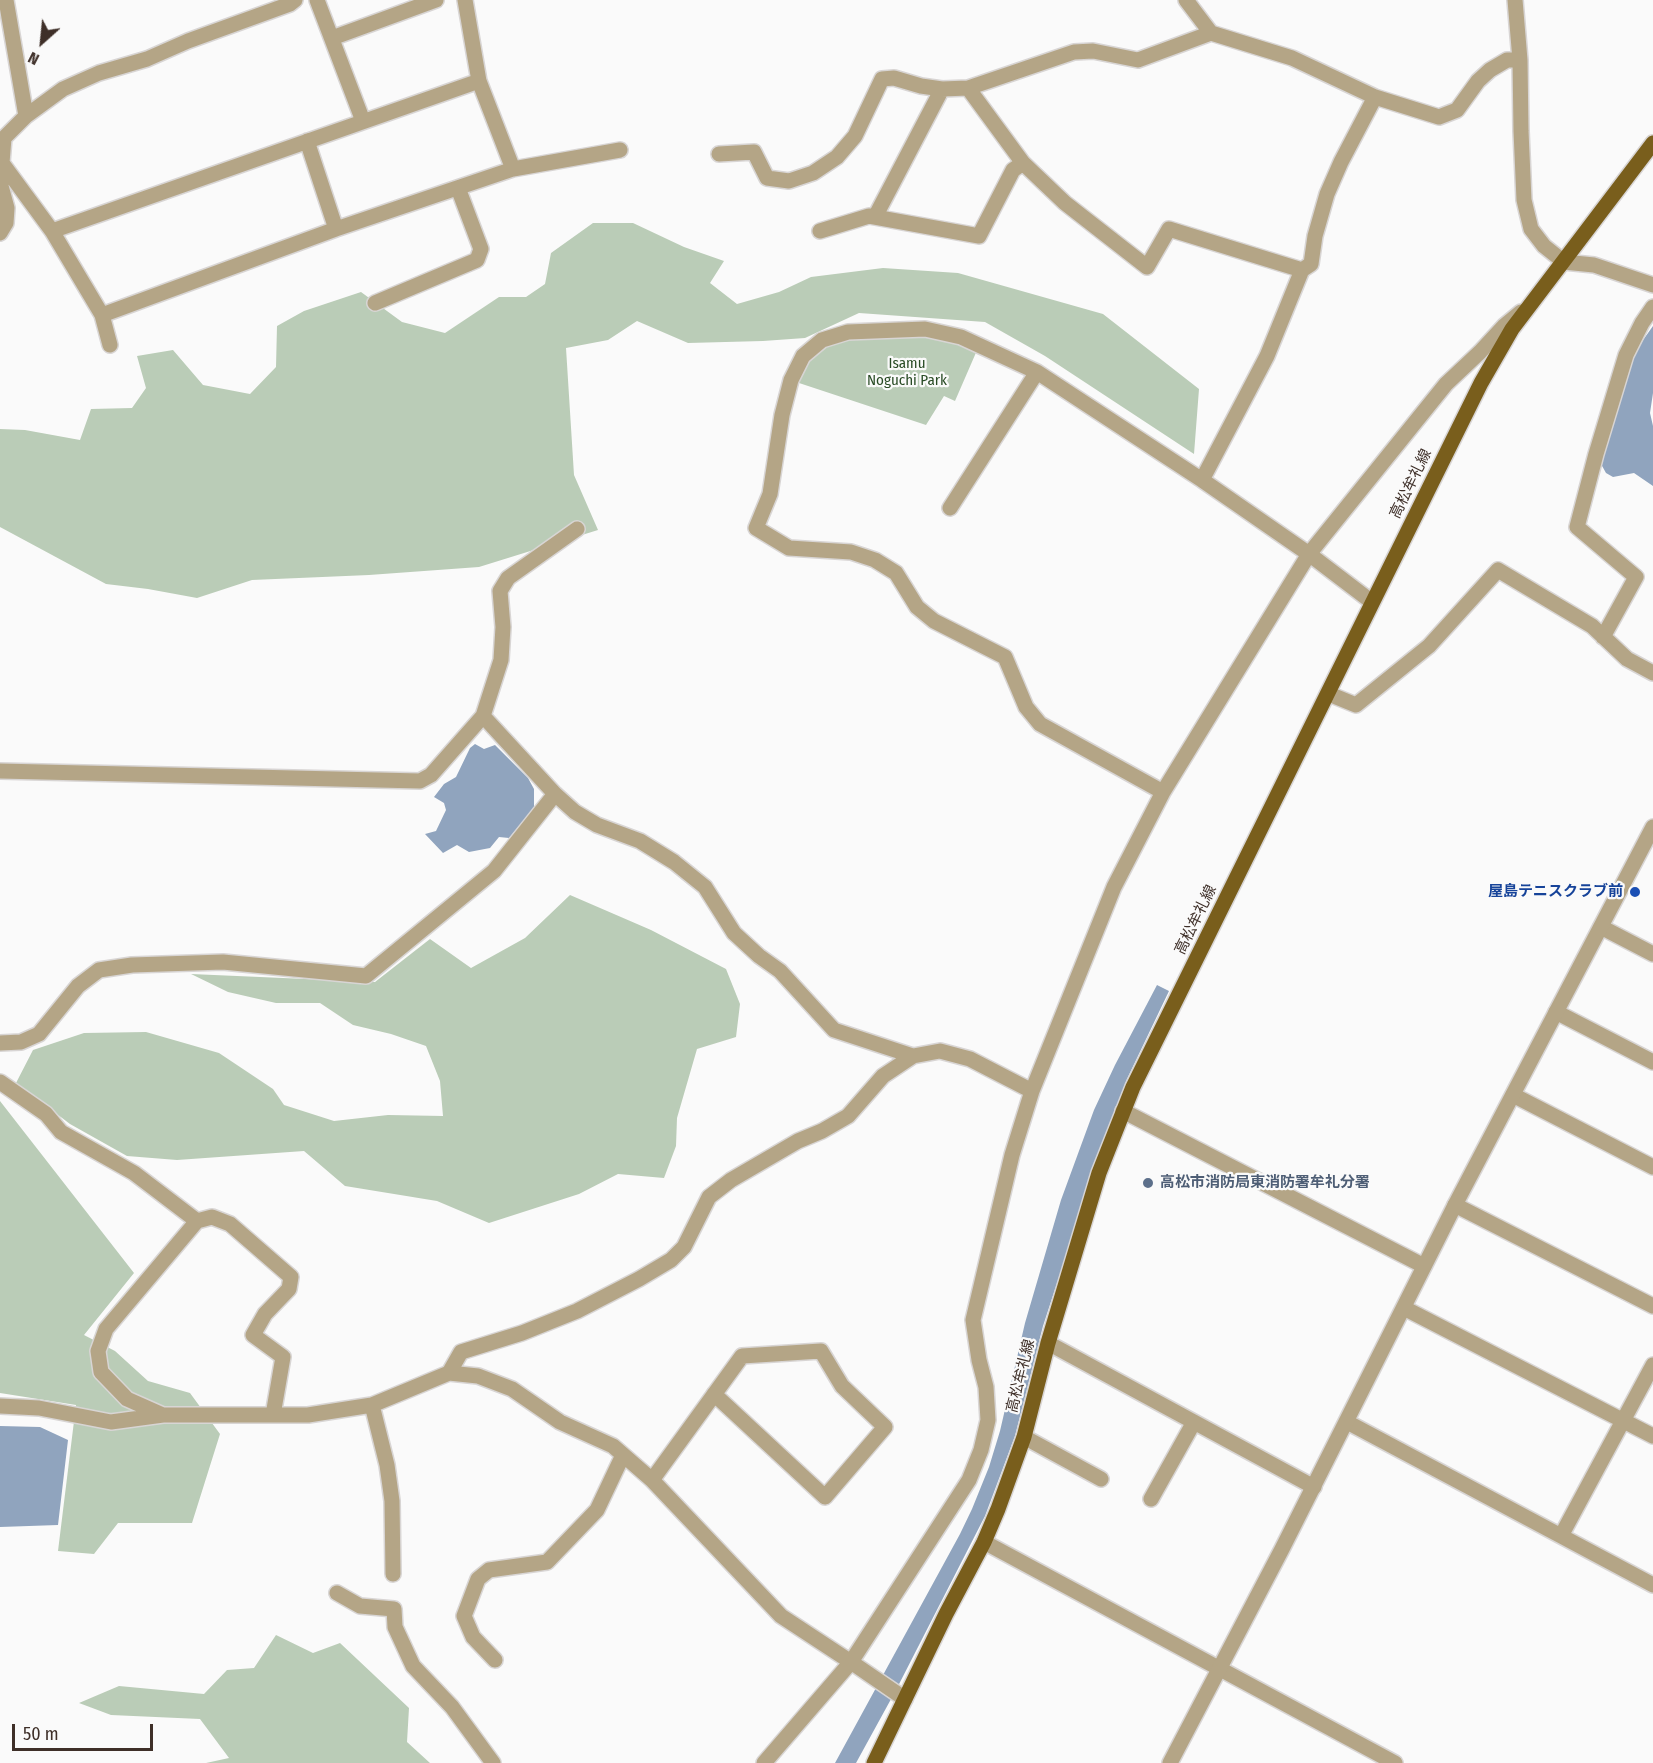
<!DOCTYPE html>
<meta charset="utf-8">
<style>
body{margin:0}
#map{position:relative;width:1653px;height:1763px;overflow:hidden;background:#fafafa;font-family:"Fira Sans Condensed",sans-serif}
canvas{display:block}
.north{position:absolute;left:12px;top:12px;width:60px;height:60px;-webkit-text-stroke:4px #fafafa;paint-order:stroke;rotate:207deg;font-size:16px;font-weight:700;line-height:24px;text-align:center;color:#3e2f28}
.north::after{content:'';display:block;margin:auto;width:21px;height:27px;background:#3e2f28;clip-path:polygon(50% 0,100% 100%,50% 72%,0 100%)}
.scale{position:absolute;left:12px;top:1724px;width:141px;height:27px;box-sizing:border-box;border:3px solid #3e2f28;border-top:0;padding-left:8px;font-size:18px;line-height:21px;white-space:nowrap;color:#3e2f28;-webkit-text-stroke:4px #fafafa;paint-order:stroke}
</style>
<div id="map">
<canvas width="1653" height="1763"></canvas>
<div class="north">N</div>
<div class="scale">50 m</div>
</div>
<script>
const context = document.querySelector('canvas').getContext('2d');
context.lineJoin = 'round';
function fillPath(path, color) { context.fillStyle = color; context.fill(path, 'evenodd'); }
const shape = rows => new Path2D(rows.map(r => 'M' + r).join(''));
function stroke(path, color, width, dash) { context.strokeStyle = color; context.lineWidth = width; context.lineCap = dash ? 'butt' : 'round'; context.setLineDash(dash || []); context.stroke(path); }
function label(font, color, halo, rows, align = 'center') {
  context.font = font + ' "Fira Sans Condensed","Noto Sans JP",sans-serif'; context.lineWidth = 4.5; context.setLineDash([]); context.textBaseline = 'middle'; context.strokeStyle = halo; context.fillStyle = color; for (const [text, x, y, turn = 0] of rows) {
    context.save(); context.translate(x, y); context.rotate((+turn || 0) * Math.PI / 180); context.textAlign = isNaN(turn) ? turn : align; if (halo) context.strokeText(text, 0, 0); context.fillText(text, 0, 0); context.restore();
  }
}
const green = shape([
 [593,223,633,223,684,247,724,261,710,283,737,304,779,292,811,277,883,268,958,273,1103,314,1199,389,1194,454,1045,356,985,322,859,313,805,338,763,341,688,343,637,321,608,340,566,348,574,475,598,530,479,567,369,575,252,580,197,598,148,589,106,584,0,527,0,429,25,430,80,440,91,409,132,408,146,388,137,356,173,350,203,385,250,394,276,367,277,326,304,311,361,292,402,322,445,333,499,297,526,297,545,284,551,253],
 [925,329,978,348,955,401,944,396,926,425,793,381,822,340],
 [570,895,651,930,726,969,740,1004,736,1037,697,1049,677,1118,676,1146,664,1178,618,1174,579,1194,489,1223,437,1201,345,1186,304,1151,177,1160,127,1156,70,1124,16,1083,33,1050,84,1033,146,1032,219,1053,273,1089,284,1105,334,1121,388,1115,443,1116,440,1081,426,1046,391,1034,353,1025,320,1003,276,1003,228,992,191,974,375,982,430,939,471,968,525,938],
 [0,1101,134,1273,84,1335,115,1351,148,1381,190,1393,220,1434,192,1523,118,1523,94,1554,58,1551,76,1405,0,1393],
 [276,1635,313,1653,340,1643,409,1708,407,1742,430,1763,206,1763,229,1758,200,1719,111,1715,79,1703,119,1686,204,1694,227,1670,254,1668]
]);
const water = shape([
 [1653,326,1653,393,1650,413,1653,426,1653,486,1634,473,1613,477,1606,473,1601,464,1601,456,1630,364,1643,340],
 [475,744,484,749,495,745,528,778,534,789,534,808,509,838,499,837,490,848,469,852,457,845,443,853,425,834,436,831,446,810,444,803,434,797,444,784,456,777,470,748],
 [1157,985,1169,991,1127,1079,1105,1136,1043,1326,1015,1436,985,1516,896,1690,856,1763,835,1763,960,1534,972,1509,989,1467,1000,1431,1025,1323,1061,1200,1094,1110,1115,1065],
 [0,1426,40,1427,68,1440,58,1525,0,1527]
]);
const minor = shape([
 [6,0,26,116],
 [317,0,363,121],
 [1186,0,1211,33],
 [1515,0,1520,60,1521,131,1524,200,1531,229,1544,246,1564,262,1594,265,1653,285],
 [332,38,436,0],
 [307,141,336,229],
 [719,154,754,152,767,178,789,181,813,173,837,157,855,136,882,79,894,78,921,86,942,89,968,88],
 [513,169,620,150],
 [875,217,942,89],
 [52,231,479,81],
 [820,231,869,216,979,236,1013,170,1023,163],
 [0,233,6,223,7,208,1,186,2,163],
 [1302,270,1311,264,1315,236,1327,194,1341,162,1375,97],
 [375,303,477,260,481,249,458,188],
 [102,315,336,229,513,169,479,81,465,0],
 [110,345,102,315,52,231,2,163,4,138,26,116,63,89,99,73,147,59,188,41,290,4,295,0],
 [1202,480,1267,356,1302,270,1169,229,1147,267,1065,203,1023,163,968,88,1074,52,1093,51,1138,60,1211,33,1292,58,1375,97,1439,117,1457,110,1478,81,1490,70,1507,60,1520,60],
 [950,508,1037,372],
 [1603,637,1636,577,1577,527,1596,454,1626,355,1642,323,1653,307],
 [1329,694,1356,705,1429,646,1498,570,1592,626,1627,659,1653,673],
 [483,716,555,794,575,812,597,825,640,841,674,862,705,887,734,933,759,956,780,971,834,1030,913,1056],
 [0,771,420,781,431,775,483,716,501,660,503,627,500,591,508,578,577,529],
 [1163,792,1040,724,1026,707,1005,657,934,621,917,607,896,573,875,560,851,552,789,548,756,528,770,494,782,415,791,380,803,356,822,340,848,332,925,329,961,337,1037,372,1202,480,1309,554,1372,602],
 [1601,927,1653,954],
 [1556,1012,1653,1062],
 [0,1043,21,1042,39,1034,78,986,99,970,132,965,223,962,366,976,494,871,555,794],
 [0,1082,46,1114,61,1132,134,1173,197,1221,106,1329,98,1351,101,1372,127,1399,163,1415,308,1415,372,1405,449,1373,478,1376,512,1389,560,1422,613,1446,652,1480,781,1616,851,1662,905,1699],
 [1513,1095,1653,1167],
 [1123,1111,1424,1266],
 [1455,1205,1653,1306],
 [197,1221,212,1217,230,1224,291,1277,289,1289,265,1314,253,1335,283,1357,273,1415],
 [1404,1308,1653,1436],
 [1048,1343,1314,1487],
 [449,1373,461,1352,522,1333,577,1311,639,1279,671,1260,684,1247,709,1197,731,1180,798,1141,822,1131,848,1116,883,1076,913,1056,940,1051,970,1059,1032,1091],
 [372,1405,387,1465,392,1501,393,1574],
 [0,1406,39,1408,111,1422,163,1415],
 [1347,1422,1653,1585],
 [1024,1437,1101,1479],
 [652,1480,742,1356,821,1351,842,1386,885,1427,825,1497,714,1394],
 [1151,1499,1194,1422],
 [1561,1536,1653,1365],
 [984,1542,1395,1763],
 [337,1593,360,1606,394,1609,395,1627,413,1666,452,1707,493,1763],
 [495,1660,473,1637,464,1616,478,1579,489,1570,547,1562,597,1510,623,1455],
 [764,1763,851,1662,969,1480,981,1450,988,1420,986,1387,979,1360,973,1320,1012,1155,1032,1091,1114,887,1163,792,1309,554,1446,384,1480,352,1504,326,1521,312]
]);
const tertiary = shape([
 [1170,1763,1282,1549,1455,1205,1653,827]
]);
const primary = shape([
 [874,1763,946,1614,984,1542,998,1509,1024,1437,1048,1343,1099,1173,1133,1087,1481,383,1512,329,1653,143]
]);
const markers = [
 [1635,892,6,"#1a4fb4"],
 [1148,1183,6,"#5c6f8a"]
];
const parkNames = [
 ["Isamu",907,364],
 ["Noguchi Park",907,381]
];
const streetNames = [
 ["高松牟礼線",1411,484,-64],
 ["高松牟礼線",1196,920,-64],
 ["高松牟礼線",1021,1376,-76]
];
const transitNames = [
 ["屋島テニスクラブ前",1623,892]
];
const serviceNames = [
 ["高松市消防局東消防署牟礼分署",1160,1183]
];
fillPath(green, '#baccb7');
fillPath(water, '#90a4be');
stroke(minor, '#d8d5d4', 18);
stroke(tertiary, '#d8d5d4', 18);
stroke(primary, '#d8d5d4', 18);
stroke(minor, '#b4a586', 15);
stroke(tertiary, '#b4a586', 15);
stroke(primary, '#795e1c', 15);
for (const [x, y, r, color] of markers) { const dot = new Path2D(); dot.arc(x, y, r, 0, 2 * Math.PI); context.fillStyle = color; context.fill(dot); stroke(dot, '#fafafa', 2); }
label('15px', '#2a4c26', '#fafafa', parkNames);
label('15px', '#3e2f28', '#fafafa', streetNames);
label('bold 15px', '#164399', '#fafafa', transitNames, 'right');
label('bold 15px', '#4e5e75', '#fafafa', serviceNames, 'left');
</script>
